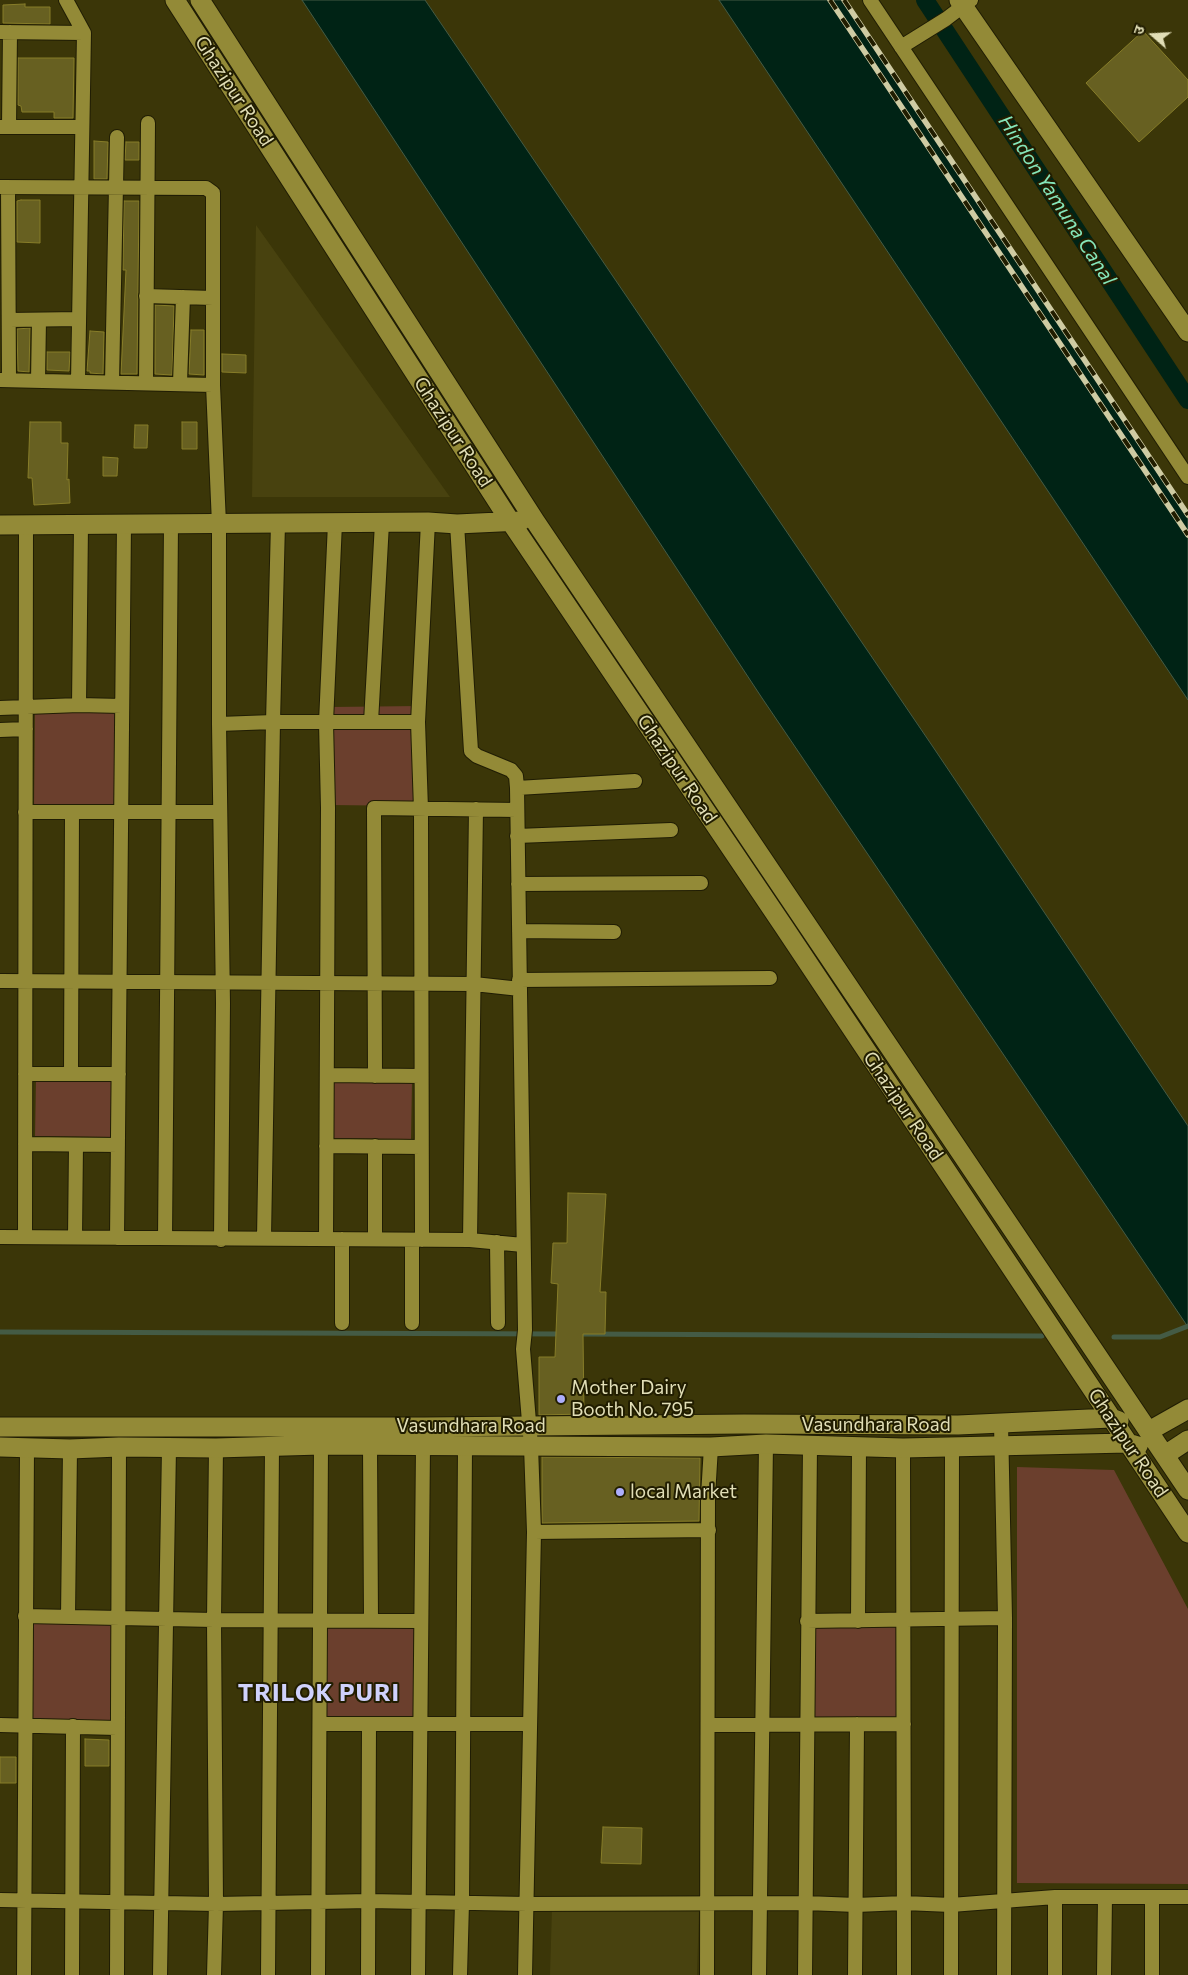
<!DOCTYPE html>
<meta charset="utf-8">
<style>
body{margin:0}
#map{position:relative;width:1188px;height:1975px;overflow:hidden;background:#3b3608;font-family:Commissioner,"Noto Sans Devanagari",sans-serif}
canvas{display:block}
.north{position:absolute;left:1128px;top:10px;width:50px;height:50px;-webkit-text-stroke:4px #211d00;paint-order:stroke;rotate:289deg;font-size:14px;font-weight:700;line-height:20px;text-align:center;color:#e1deb6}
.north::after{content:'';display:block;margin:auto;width:18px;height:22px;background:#e1deb6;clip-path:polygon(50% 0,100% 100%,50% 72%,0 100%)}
</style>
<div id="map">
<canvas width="1188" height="1975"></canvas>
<div class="north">उ</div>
</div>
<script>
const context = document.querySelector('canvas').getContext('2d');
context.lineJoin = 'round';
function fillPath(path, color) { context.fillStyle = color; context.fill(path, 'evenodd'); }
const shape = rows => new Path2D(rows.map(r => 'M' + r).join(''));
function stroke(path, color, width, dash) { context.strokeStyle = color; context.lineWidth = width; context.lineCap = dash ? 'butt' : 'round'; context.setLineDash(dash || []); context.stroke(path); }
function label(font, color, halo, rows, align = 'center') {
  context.font = font + ' Commissioner,sans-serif'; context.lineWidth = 4; context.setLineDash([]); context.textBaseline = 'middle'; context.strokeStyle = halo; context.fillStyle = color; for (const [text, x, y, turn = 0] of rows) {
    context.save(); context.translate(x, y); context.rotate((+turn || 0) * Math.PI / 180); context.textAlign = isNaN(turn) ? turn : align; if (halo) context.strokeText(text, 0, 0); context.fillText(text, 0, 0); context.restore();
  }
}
const built = shape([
 [256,225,450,497,252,497],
 [552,1908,699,1911,697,1975,550,1975]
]);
const green = shape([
 [419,706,418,806,330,805,331,707],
 [123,708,122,808,34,807,35,709],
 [36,1079,116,1080,115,1137,35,1136],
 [332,1081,412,1082,411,1139,331,1138],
 [1017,1467,1114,1470,1188,1609,1188,1884,1017,1883],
 [30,1621,118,1621,117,1721,30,1720],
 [414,1622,413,1722,325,1721,326,1623],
 [901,1622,900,1722,813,1721,813,1623]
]);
const water = shape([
 [302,0,425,0,931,744,1188,1126,1188,1327,762,698,302,0],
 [719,0,844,0,1188,519,1188,700,719,0]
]);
const stream = shape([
 [0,1332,562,1334],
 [578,1334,1042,1336],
 [1114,1337,1160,1337,1188,1326]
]);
const canal = shape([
 [925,0,1188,400]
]);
const building = shape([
 [25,4,25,7,50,7,50,24,3,23,3,5,25,4],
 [1143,31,1188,80,1188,97,1139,142,1086,83,1143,31],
 [18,58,74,58,73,118,54,118,54,112,22,112,21,106,18,105,18,58],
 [94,141,108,142,107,179,94,179,94,141],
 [126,142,139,142,139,160,125,160,126,142],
 [21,200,40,200,40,243,17,242,17,201,21,200],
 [124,201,139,201,137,374,121,374,126,270,123,270,124,201],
 [155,305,174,306,172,375,155,374,155,305],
 [30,328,29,372,18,371,17,329,30,328],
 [191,330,204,330,204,375,189,374,191,330],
 [90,331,104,332,103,374,90,373,90,371,87,371,90,331],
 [47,352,70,352,69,371,47,370,47,352],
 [222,354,246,355,246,373,222,372,222,354],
 [30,422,61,422,61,443,68,443,67,480,69,479,70,503,34,505,32,478,28,478,30,422],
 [182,422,197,422,197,449,182,449,182,422],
 [135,425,148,425,147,448,134,448,135,425],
 [103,457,118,458,117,476,103,476,103,457],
 [568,1193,606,1194,600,1292,606,1292,605,1334,583,1334,584,1414,539,1415,539,1357,555,1357,558,1284,551,1283,553,1243,567,1243,568,1193],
 [542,1457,700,1458,699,1521,542,1523,542,1457],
 [85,1739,109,1740,109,1766,85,1766,85,1739],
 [0,1757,16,1757,16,1783,0,1783,0,1757],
 [603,1827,642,1828,641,1864,601,1863,603,1827]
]);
const street = shape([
 [66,0,84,33,78,381],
 [870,0,1188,477],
 [0,32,84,33],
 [901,47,946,19,971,0],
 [1,127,82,127],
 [9,127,10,32],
 [0,187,206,188,213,193,213,385,219,524,219,724,223,1003,221,1240],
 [8,187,9,380],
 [146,296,213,298],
 [9,320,79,319],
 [0,380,213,385],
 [38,381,39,320],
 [112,382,117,137],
 [146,382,148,123],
 [180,383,183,297],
 [457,524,471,751,477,756,511,770,516,776,517,788,525,1330,523,1349,531,1446,534,1532,525,1975],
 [79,705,81,525],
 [0,708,79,705,122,706],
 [371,722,382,523],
 [219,724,273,722,418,722],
 [0,730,26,729],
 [517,788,635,781],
 [25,812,220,812],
 [517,836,671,830],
 [518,884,701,883],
 [519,931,614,932],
 [519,980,770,978],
 [0,981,474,984,520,989],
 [71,1073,72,812],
 [25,1074,119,1074],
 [327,1075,421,1076],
 [375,1076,374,808,517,810],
 [25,1144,118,1145],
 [326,1146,421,1147],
 [375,1146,375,1239],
 [0,1237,470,1240,523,1245],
 [25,1237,26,525],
 [75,1237,76,1145],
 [117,1238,124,524],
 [165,1238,171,524],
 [264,1238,273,722,278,523],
 [326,1239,328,808,326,722,335,523],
 [412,1240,412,1323],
 [422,1240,421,809,418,722,428,522],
 [470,1240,476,809],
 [497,1242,498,1323],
 [342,1323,342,1239],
 [1001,1423,1005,1618,1004,1975],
 [370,1446,371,1620],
 [903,1448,904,1975],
 [534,1532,709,1530],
 [25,1616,214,1620,421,1621],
 [68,1617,70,1449],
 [807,1621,1005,1618],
 [858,1621,859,1446],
 [320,1724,530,1724],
 [0,1725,117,1728],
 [708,1725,904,1724],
 [0,1900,216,1904,369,1901,527,1904,806,1903,856,1905,904,1903,951,1905,1055,1897,1188,1897],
 [24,1975,27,1447],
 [72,1975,73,1726],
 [117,1975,119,1447],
 [160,1975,169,1448],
 [214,1975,216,1904,214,1620,216,1448],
 [268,1975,272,1447],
 [318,1975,321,1445],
 [368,1975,369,1724],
 [418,1975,423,1446],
 [460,1975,462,1903,465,1446],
 [707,1975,708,1496,711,1447],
 [759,1975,766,1444],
 [805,1975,810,1446],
 [855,1975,857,1724],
 [951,1975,952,1447],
 [1055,1975,1055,1897],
 [1104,1975,1105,1897],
 [1152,1975,1152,1897]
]);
const secondary = shape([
 [175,0,510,521,784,927,1188,1533],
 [200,0,535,521,1188,1490],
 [959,0,1188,332],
 [0,525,428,522,457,524,521,521],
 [0,1427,424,1427,744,1424,958,1425,1111,1418,1119,1421],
 [1149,1431,1188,1409],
 [0,1447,70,1449,119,1447,216,1448,321,1445,711,1447,766,1444,903,1448,1128,1443,1138,1446],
 [1165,1455,1188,1440]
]);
const rail = shape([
 [830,0,1188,535],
 [844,0,1188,515]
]);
const markers = [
 [561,1399,5,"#adaefb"],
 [620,1492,5,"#adaefb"]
];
const streetNames = [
 ["Ghazipur Road",234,91,57],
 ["Ghazipur Road",453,432,57],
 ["Ghazipur Road",677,769,56],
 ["Ghazipur Road",903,1106,56],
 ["Vasundhara Road",876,1425],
 ["Vasundhara Road",471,1426],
 ["Ghazipur Road",1128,1443,56]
];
const poiNames = [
 ["Mother Dairy",571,1388],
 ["Booth No. 795",571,1410],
 ["local Market",630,1492]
];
const waterNames = [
 ["Hindon Yamuna Canal",1057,200,57]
];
const districtNames = [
 ["TRILOK PURI",319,1693]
];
fillPath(built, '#48420f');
fillPath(green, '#6b3f2d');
fillPath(water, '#002315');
stroke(water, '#445b45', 1);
stroke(stream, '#445b45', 5);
stroke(canal, '#002315', 18);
fillPath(building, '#676021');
stroke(building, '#877d29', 1);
stroke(street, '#201d04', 16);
stroke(secondary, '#201d04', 21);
stroke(street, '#938a37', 14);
stroke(secondary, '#938a37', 19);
stroke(rail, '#cfcba3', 5.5);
stroke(rail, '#211d00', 4, [11]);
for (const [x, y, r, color] of markers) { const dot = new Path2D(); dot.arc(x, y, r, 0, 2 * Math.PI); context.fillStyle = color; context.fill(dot); stroke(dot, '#211d00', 2); }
label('19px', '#e1deb6', '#211d00', streetNames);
label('19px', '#e1deb6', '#211d00', poiNames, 'left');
label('italic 20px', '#85e6ba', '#211d00', waterNames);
context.letterSpacing = '1px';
label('bold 24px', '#cfd1fc', '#211d00', districtNames);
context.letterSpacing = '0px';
</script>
